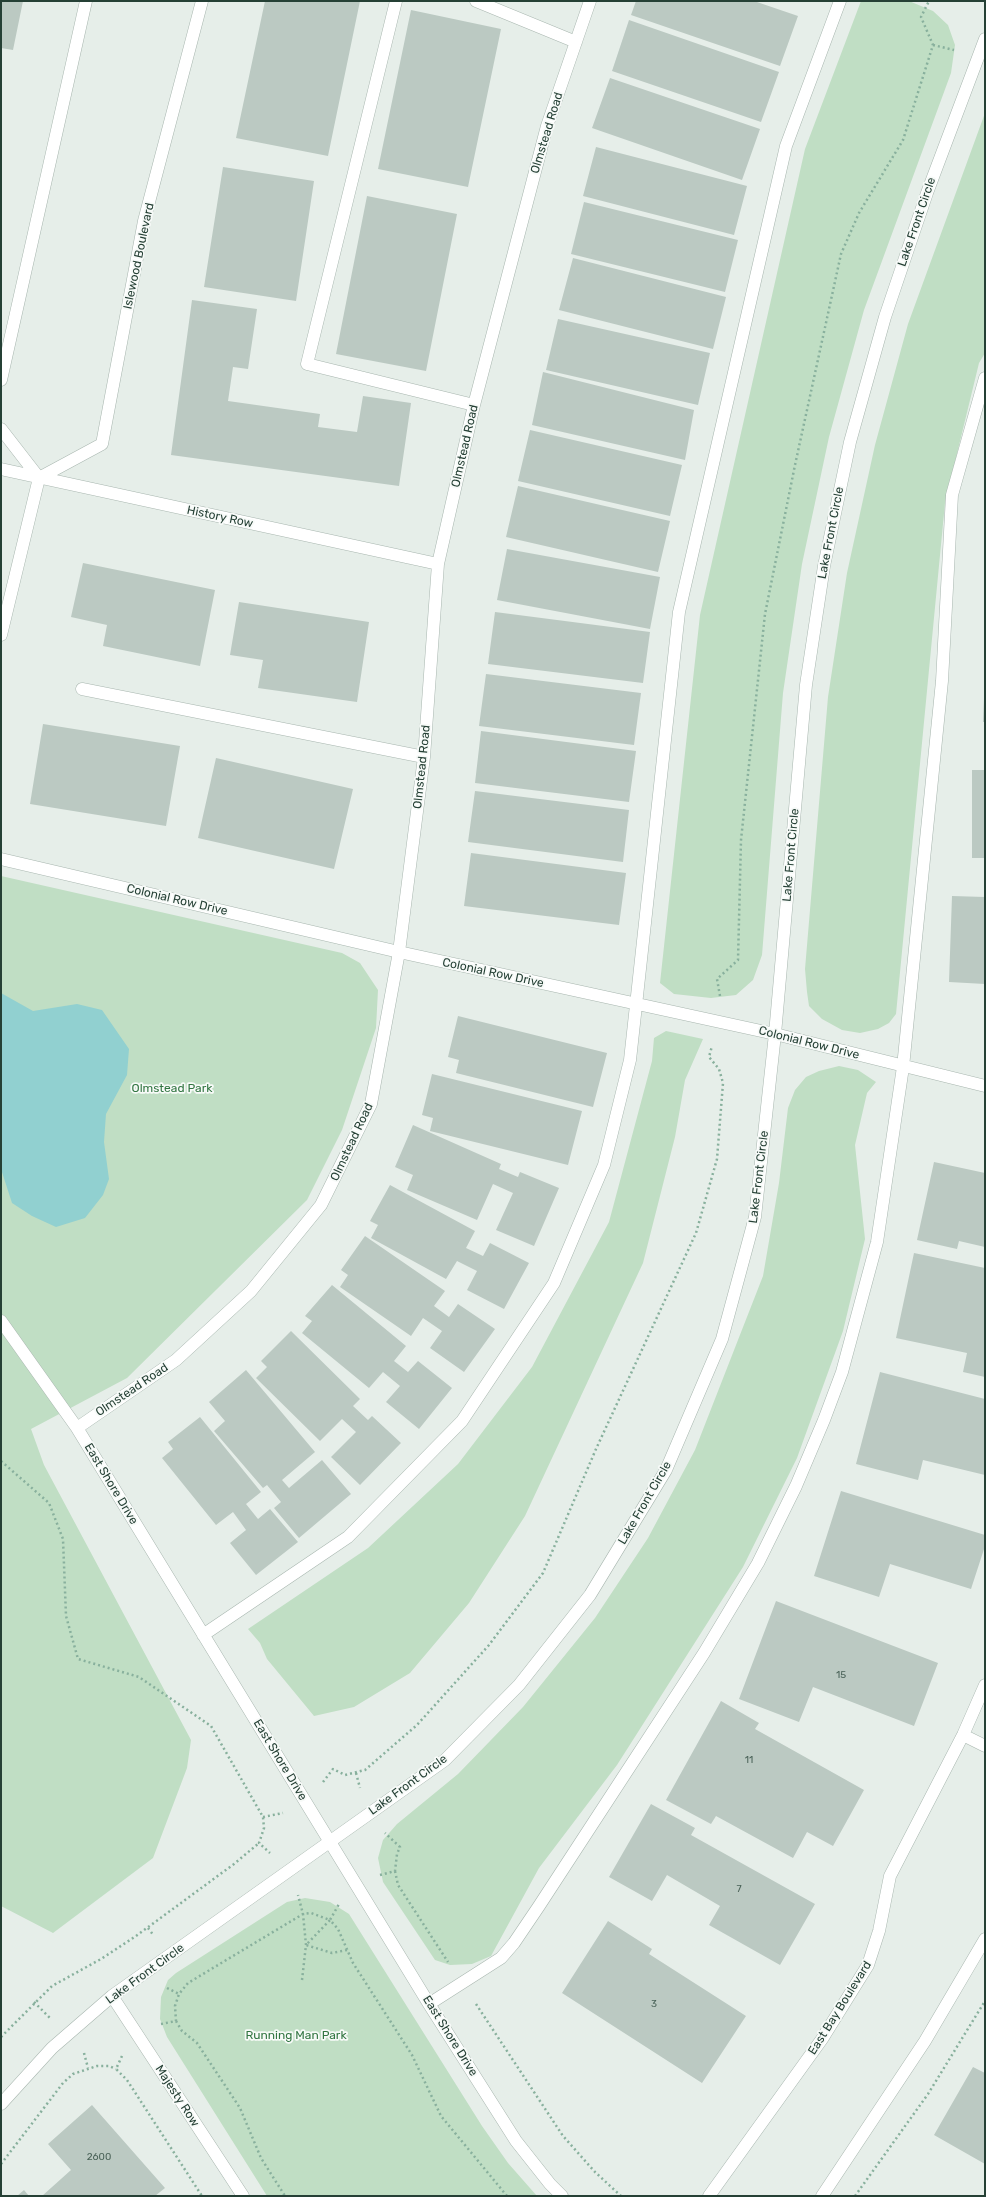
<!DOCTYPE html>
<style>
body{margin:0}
#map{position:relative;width:986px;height:2197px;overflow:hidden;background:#e6eee9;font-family:Rubik,sans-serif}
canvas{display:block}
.frame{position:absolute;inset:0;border:2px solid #254035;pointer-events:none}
</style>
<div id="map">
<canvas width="986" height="2197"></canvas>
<div class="frame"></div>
</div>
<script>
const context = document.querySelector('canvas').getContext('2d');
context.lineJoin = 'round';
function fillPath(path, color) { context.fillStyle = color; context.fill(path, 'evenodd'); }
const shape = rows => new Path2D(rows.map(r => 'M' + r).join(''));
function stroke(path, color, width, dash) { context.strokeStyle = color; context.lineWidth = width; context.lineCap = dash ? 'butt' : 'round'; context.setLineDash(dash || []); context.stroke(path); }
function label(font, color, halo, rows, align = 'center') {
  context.font = font + ' Rubik,sans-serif'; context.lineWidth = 3.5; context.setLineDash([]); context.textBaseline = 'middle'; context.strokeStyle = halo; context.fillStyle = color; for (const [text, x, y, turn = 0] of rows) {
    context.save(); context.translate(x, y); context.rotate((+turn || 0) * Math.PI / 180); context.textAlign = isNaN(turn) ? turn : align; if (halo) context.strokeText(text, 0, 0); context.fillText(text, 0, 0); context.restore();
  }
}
const green = shape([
 [861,1,909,1,933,11,948,25,955,45,951,73,864,310,829,437,802,564,783,693,762,955,753,980,736,995,711,998,674,994,660,983,700,615,805,149],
 [985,113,985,353,979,363,945,503,896,1014,889,1023,878,1029,860,1033,842,1030,822,1019,809,1006,807,992,805,969,828,697,847,573,875,445,908,324],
 [1,876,342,953,360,963,378,990,376,1028,342,1130,307,1200,127,1378,31,1429,44,1465,191,1740,187,1768,153,1858,53,1933,1,1906],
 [666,1031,703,1039,685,1080,675,1137,643,1263,525,1516,469,1603,410,1673,354,1707,314,1716,267,1659,260,1643,248,1629,368,1548,458,1464,532,1367,609,1222,652,1061,654,1038],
 [839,1066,858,1070,876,1082,867,1093,855,1145,865,1239,843,1331,797,1458,743,1567,617,1765,539,1868,491,1956,472,1964,450,1965,435,1960,383,1882,378,1858,383,1840,397,1824,458,1774,523,1707,595,1618,648,1538,695,1450,763,1276,779,1183,788,1108,795,1090,806,1077,819,1071],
 [305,1898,330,1902,349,1914,482,2126,508,2163,537,2196,267,2196,167,2037,160,2019,161,1997,168,1980,176,1973,287,1902]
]);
const water = shape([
 [1,993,33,1011,77,1004,102,1010,129,1049,127,1075,106,1114,104,1142,109,1179,103,1195,85,1218,56,1227,32,1216,12,1203,1,1169]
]);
const building = shape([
 [1,1,23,1,13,50,1,48],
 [265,1,360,1,328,156,236,138],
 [636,1,754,1,798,16,780,66,631,15],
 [411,10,501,29,468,187,378,169],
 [629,20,779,72,761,122,612,71],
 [610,78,760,129,742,180,592,128],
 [596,147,747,186,734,235,583,196],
 [223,167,314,181,296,301,204,287],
 [367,196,457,214,426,371,336,354],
 [584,202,738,240,725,292,571,254],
 [573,258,726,297,713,349,559,310],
 [192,300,257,309,248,369,233,367,228,401,320,414,318,427,357,432,363,396,411,403,399,486,171,455],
 [558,319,710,353,698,405,546,370],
 [543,372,694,410,685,460,532,425],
 [530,430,682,465,670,516,518,481],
 [518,486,670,521,658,572,506,537],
 [507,549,660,577,650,629,497,600],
 [83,563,215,590,200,666,103,646,107,625,71,617],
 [239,602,369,622,357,702,258,688,263,660,230,655],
 [495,612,650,632,643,683,488,664],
 [486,674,641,693,634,745,479,726],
 [984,698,985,698,985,722,983,722],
 [43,724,180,746,166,826,30,804],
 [481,731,636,751,629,802,475,783],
 [216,758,353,789,334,869,198,838],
 [972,770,985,770,985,858,972,858],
 [475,791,629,810,623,862,468,842],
 [471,853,626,873,619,925,464,906],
 [952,896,985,897,985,984,949,982],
 [458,1016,607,1053,593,1107,456,1073,459,1060,448,1057],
 [432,1074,582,1111,568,1165,430,1131,433,1118,422,1115],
 [413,1125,501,1164,499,1169,518,1177,520,1172,559,1188,534,1246,496,1230,513,1193,493,1184,477,1220,407,1190,413,1175,395,1167],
 [934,1162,985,1173,985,1247,959,1241,957,1249,917,1240],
 [390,1185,475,1231,466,1248,483,1256,490,1243,529,1263,504,1309,467,1290,477,1271,457,1261,446,1279,371,1238,378,1225,370,1221],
 [365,1236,445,1291,434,1306,449,1317,458,1304,495,1329,464,1372,430,1348,442,1331,423,1318,411,1336,340,1287,348,1275,341,1270],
 [914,1253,985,1268,985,1377,963,1372,967,1353,896,1338],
 [332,1285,406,1346,394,1361,408,1372,418,1361,452,1388,419,1429,386,1402,400,1386,383,1372,369,1388,302,1333,312,1321,305,1316],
 [291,1331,360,1399,353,1406,368,1420,372,1416,401,1443,360,1485,331,1457,356,1432,342,1419,320,1441,256,1378,267,1367,261,1361],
 [246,1370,315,1452,282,1480,289,1488,322,1460,351,1494,299,1538,274,1508,281,1502,267,1485,263,1488,214,1431,225,1421,209,1402],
 [880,1372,985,1399,985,1475,923,1460,918,1480,856,1464],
 [200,1417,261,1492,246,1504,258,1519,270,1509,298,1542,256,1575,230,1543,246,1530,233,1512,216,1525,162,1458,173,1449,168,1442],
 [841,1491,985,1535,985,1546,971,1589,890,1564,879,1597,814,1576],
 [776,1601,938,1663,914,1726,813,1687,799,1722,739,1699],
 [721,1701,759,1723,755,1729,864,1790,833,1846,807,1832,793,1858,716,1816,711,1824,666,1800],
 [651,1804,695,1828,691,1835,815,1904,780,1965,709,1925,720,1906,667,1875,652,1901,609,1877],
 [608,1921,652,1949,649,1954,746,2016,702,2083,562,1993],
 [973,2067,985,2073,985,2164,934,2135],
 [92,2105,165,2188,155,2196,42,2196,71,2170,48,2144],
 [24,2190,29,2196,17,2196]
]);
const path = shape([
 [933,45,954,50],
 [720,996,717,979,738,960,741,840,765,614,795,465,841,254,859,213,903,140,933,45,921,17,929,1],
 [1,1461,49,1503,63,1539,66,1616,78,1659,139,1677,211,1726,263,1817,264,1828,259,1843,270,1853],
 [356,1773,360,1788],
 [323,1782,333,1769,345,1775,365,1770,417,1725,489,1645,543,1573,596,1449,696,1233,717,1159,723,1083,719,1069,709,1057,712,1046],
 [263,1817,283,1813],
 [395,1871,398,1885,448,1962],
 [380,1875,395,1871,397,1854,400,1847,385,1833],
 [148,1928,154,1936],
 [347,1950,332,1953,306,1945,330,1920,338,1929,353,1963,412,2055,441,2116,507,2196],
 [302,1980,306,1945,303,1914,311,1913,330,1920,339,1904],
 [167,1988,179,1994],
 [34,2002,50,2018],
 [476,2004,563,2136,595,2172,621,2196],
 [176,2021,182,2031,197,2043,240,2108,261,2158,285,2196],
 [161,2024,176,2021,175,2006,179,1994,188,1983,303,1914,298,1895],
 [1,2037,52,1986,101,1959,136,1936,234,1864,259,1843],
 [84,2053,88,2068],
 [122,2056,116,2069,127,2080,202,2196],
 [1,2164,63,2083,73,2074,97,2066,109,2066,116,2069],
 [855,2196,928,2094,985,2001]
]);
const minor = shape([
 [396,1,307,364,474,405],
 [476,1,576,42],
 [1,380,86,1],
 [1,429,39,478],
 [1,469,438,564],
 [1,635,39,478,102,444,144,221,202,1],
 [82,689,424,757],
 [1,859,399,952,775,1034,985,1086],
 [1,1321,77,1428,429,2004,516,2141,550,2184,562,2196],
 [77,1428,176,1360,251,1291,321,1205,371,1104,399,952,424,757,438,564,474,405,547,126,590,1],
 [203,1635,348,1537,462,1421,554,1283,604,1165,630,1060,679,612,786,146,840,1],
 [963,1735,985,1746],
 [112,1996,243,2196],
 [429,2004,501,1958,514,1943,539,1906,704,1653,758,1563,796,1486,824,1420,842,1372,877,1242,903,1067,942,681,952,495,985,378],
 [1,2104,52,2048,112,1996,445,1760,519,1685,590,1595,666,1470,722,1339,755,1217,775,1034,806,685,824,566,850,442,885,317,927,193,985,39],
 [709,2196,822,2039,868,1965,879,1931,890,1876,963,1735,985,1685],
 [822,2196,925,2041,985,1939]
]);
const numberNames = [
 ["15",841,1675],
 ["11",749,1760],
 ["7",739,1889],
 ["3",654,2004],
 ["2600",99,2157]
];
const streetNames = [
 ["Olmstead Road",547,133,-73],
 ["Lake Front Circle",917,222,-71],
 ["Islewood Boulevard",139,256,-78],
 ["Olmstead Road",465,446,-77],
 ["History Row",220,517,12],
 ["Lake Front Circle",831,533,-79],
 ["Olmstead Road",422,767,-84],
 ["Lake Front Circle",791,855,-85],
 ["Colonial Row Drive",177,900,13],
 ["Colonial Row Drive",493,973,12],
 ["Colonial Row Drive",809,1043,14],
 ["Olmstead Road",352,1142,-65],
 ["Lake Front Circle",759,1177,-83],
 ["Olmstead Road",132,1390,-34],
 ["East Shore Drive",111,1484,59],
 ["Lake Front Circle",645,1503,-60],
 ["East Shore Drive",280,1760,59],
 ["Lake Front Circle",408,1785,-36],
 ["Lake Front Circle",145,1974,-36],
 ["East Bay Boulevard",840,2008,-58],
 ["East Shore Drive",450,2036,58],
 ["Majesty Row",177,2096,57]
];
const parkNames = [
 ["Olmstead Park",172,1089],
 ["Running Man Park",296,2036]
];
fillPath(green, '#c0dec4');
fillPath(water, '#91d0d0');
fillPath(building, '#bbc9c2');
stroke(minor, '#a8b6af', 13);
stroke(path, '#88b09d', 2.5, [2, 3]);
stroke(minor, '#fff', 12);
label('10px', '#4a6258', null, numberNames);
label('12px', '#254035', '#f7faf8', streetNames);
label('12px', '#317541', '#f7faf8', parkNames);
</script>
